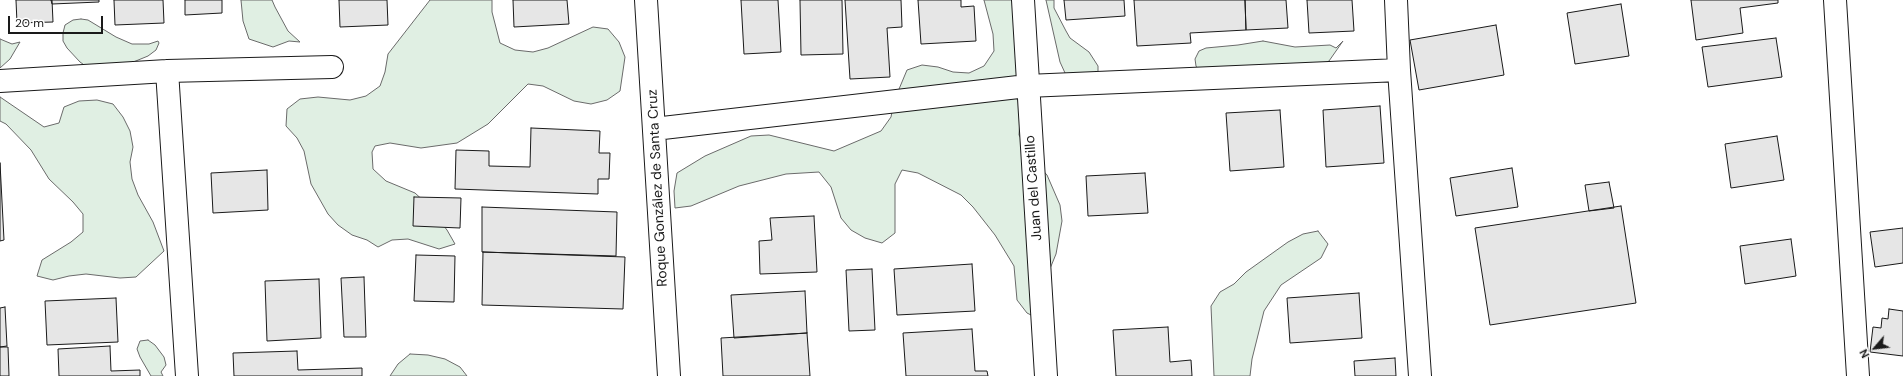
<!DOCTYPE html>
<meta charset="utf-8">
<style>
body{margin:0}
#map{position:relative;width:1903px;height:376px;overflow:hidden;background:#fff;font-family:"DM Sans",sans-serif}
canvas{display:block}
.north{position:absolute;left:1855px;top:328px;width:40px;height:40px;-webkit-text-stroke:3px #fff;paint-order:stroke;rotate:242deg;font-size:11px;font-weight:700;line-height:16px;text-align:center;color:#1a1a1a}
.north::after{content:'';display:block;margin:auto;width:14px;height:18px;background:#1a1a1a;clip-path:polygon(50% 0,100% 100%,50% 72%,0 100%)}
.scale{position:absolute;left:8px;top:16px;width:95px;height:18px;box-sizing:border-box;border:2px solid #1a1a1a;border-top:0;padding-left:5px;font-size:12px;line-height:14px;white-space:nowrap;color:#1a1a1a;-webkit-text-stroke:3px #fff;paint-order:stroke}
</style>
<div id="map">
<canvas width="1903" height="376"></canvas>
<div class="north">N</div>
<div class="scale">20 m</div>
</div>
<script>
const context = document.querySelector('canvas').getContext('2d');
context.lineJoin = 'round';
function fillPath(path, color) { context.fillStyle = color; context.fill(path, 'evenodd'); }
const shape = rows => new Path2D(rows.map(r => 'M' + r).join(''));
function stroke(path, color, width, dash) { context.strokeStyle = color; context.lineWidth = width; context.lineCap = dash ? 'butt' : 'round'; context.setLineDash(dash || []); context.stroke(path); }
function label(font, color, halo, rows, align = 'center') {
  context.font = font + ' "DM Sans",sans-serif'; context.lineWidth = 3; context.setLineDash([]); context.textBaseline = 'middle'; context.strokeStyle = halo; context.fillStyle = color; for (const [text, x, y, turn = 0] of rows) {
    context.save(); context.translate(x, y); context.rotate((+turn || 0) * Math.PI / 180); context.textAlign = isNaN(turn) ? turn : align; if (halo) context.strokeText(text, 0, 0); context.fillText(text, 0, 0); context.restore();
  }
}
const green = shape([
 [241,0,272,0,275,7,288,31,300,42,289,41,273,47,249,39,243,21,241,0],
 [430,0,492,0,492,12,500,43,515,50,533,52,548,48,593,27,608,29,619,42,625,57,620,91,607,100,591,104,574,101,543,86,528,84,488,124,457,143,421,148,390,143,375,146,372,152,373,169,386,181,415,193,427,204,447,230,455,244,439,249,408,239,392,240,378,247,367,240,352,235,338,225,328,214,311,184,304,151,297,138,286,126,287,109,300,99,318,97,350,100,366,96,380,86,385,72,388,54,430,0],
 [984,0,1019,0,1024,56,1019,135,1035,162,1047,175,1060,205,1062,221,1056,254,1031,315,1027,313,1017,300,1014,266,995,235,973,207,961,195,918,173,902,170,895,184,895,233,882,243,865,238,851,230,841,218,831,187,819,172,786,174,739,186,691,206,675,208,674,191,677,173,705,156,751,136,769,135,834,151,881,131,891,117,894,101,907,70,922,65,938,67,953,72,969,73,984,66,994,51,993,34,984,0],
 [1046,0,1054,0,1054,8,1066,31,1070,38,1089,52,1098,66,1098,74,1071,86,1060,62,1046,0],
 [81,19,88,20,116,37,132,44,149,44,158,41,159,43,156,50,148,56,126,65,87,67,80,62,67,48,63,41,63,33,65,25,73,20,81,19],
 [0,39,12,44,20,42,10,59,0,68,0,39],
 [1263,41,1295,47,1330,45,1336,48,1343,41,1329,61,1315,69,1201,75,1196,66,1195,59,1199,51,1206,48,1238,45,1263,41],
 [0,97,44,127,59,123,64,107,79,101,97,100,113,104,123,117,130,131,133,147,130,162,132,179,138,195,153,222,164,251,136,277,120,278,86,274,69,276,53,280,37,276,42,260,71,242,83,232,83,214,73,202,49,179,31,150,6,124,0,121,0,97],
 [1318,231,1328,244,1321,258,1281,285,1264,311,1252,359,1250,376,1214,376,1211,306,1220,292,1234,284,1246,272,1288,242,1303,234,1318,231],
 [148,340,155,345,164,357,166,365,161,372,163,376,151,376,140,357,137,349,140,341,148,340],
 [410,354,428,355,445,359,460,367,467,376,390,376,398,364,410,354]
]);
const building = shape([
 [16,0,52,0,53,22,17,23,16,0],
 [51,0,99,0,99,2,52,4,51,0],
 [114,0,163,0,164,23,115,25,114,0],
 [185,0,222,0,222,13,185,15,185,0],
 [339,0,387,0,388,25,340,27,339,0],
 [513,0,567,0,569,24,514,27,513,0],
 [741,0,778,0,781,52,744,54,741,0],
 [800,0,842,0,843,54,801,55,800,0],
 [845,0,901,0,902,27,887,28,890,77,850,79,845,0],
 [918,0,961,0,961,7,974,6,976,41,921,44,918,0],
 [1064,0,1124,0,1125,16,1066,20,1064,0],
 [1134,0,1245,0,1246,30,1190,33,1191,43,1137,46,1134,0],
 [1245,0,1286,0,1288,28,1246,30,1245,0],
 [1307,0,1352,0,1354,31,1309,33,1307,0],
 [1691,0,1778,0,1778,3,1740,8,1743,33,1696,40,1691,0],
 [1621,4,1629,56,1575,64,1567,13,1621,4],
 [1496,25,1504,75,1419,90,1410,40,1496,25],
 [1776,38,1782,77,1708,87,1702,47,1776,38],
 [1380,106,1384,163,1326,167,1323,110,1380,106],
 [1280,110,1284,167,1230,171,1226,113,1280,110],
 [531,128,600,131,599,153,610,153,609,179,598,179,598,194,455,189,456,150,489,151,489,166,530,167,531,128],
 [1777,136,1784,180,1731,188,1725,144,1777,136],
 [0,163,4,240,0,241,0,163],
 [1512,168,1518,207,1456,216,1450,178,1512,168],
 [267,170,268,210,213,213,211,173,267,170],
 [1145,173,1148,213,1088,216,1086,176,1145,173],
 [1609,182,1614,208,1589,211,1585,185,1609,182],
 [414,197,461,198,460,228,413,226,414,197],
 [1621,206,1636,303,1490,325,1475,228,1621,206],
 [482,207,617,212,616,256,482,252,482,207],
 [814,216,817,272,760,274,759,241,772,240,770,218,814,216],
 [1903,228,1903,263,1875,267,1870,232,1903,228],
 [1791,239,1796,276,1745,284,1740,246,1791,239],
 [483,252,625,257,623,309,482,305,483,252],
 [416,255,455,256,454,302,414,301,416,255],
 [972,264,975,311,897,315,894,269,972,264],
 [872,269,875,330,849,331,846,270,872,269],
 [364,277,366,337,344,337,341,278,364,277],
 [319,279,321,338,267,341,265,281,319,279],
 [805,291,807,333,734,338,731,295,805,291],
 [1359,293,1362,338,1290,343,1287,298,1359,293],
 [116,298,118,342,47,345,45,301,116,298],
 [5,307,7,346,0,347,0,308,5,307],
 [1889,309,1903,311,1903,356,1870,352,1873,327,1881,328,1882,318,1888,319,1889,309],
 [1168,327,1170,362,1191,360,1192,376,1116,376,1113,330,1168,327],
 [972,329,975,371,987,371,988,376,906,376,903,333,972,329],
 [807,333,810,376,723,376,721,338,807,333],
 [110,346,111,371,140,370,140,376,59,376,58,349,110,346],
 [0,347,8,347,9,376,0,376,0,347],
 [297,351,298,370,362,368,362,376,234,376,233,353,297,351],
 [1395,358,1396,376,1355,376,1354,361,1395,358]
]);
const minor = shape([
 [646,0,669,376],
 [1023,0,1046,376],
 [1396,0,1399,70,1420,376],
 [1835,0,1858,376],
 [167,71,187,376],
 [0,81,167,71,332,67],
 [654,129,1027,86,1399,70]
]);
const streetNames = [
 ["Roque González de Santa Cruz",658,188,-93],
 ["Juan del Castillo",1034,188,-94]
];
fillPath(green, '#e0efe3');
stroke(green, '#6a6a6a', 1);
fillPath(building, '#e6e6e6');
stroke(building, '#1a1a1a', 1);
stroke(minor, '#1a1a1a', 24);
stroke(minor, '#fff', 22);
label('14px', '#1a1a1a', '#fff', streetNames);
</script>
